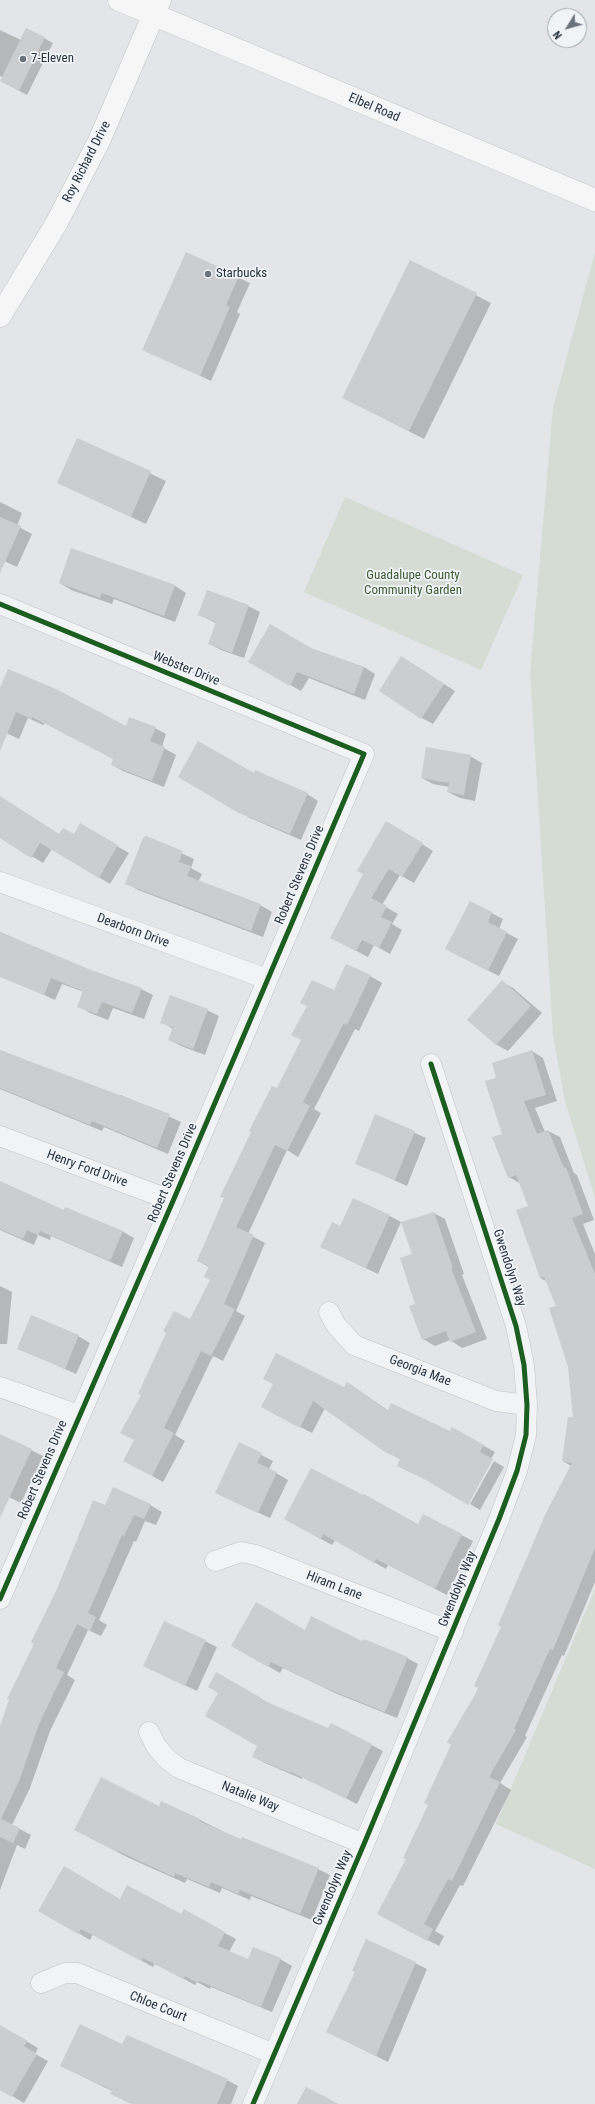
<!DOCTYPE html>
<style>
body{margin:0}
#map{position:relative;width:595px;height:2104px;overflow:hidden;background:#e3e5e8;font-family:"Roboto Condensed",sans-serif}
canvas{display:block}
.north{position:absolute;left:547px;top:8px;width:40px;height:40px;box-sizing:border-box;background:#f0f4f7;border:1px solid #a0a7ae;border-radius:50%;rotate:233deg;font-size:11px;font-weight:700;line-height:16px;text-align:center;color:#293441}
.north::after{content:'';display:block;margin:auto;width:14px;height:18px;background:#6a727b;clip-path:polygon(50% 0,100% 100%,50% 72%,0 100%)}
</style>
<div id="map">
<canvas width="595" height="2104"></canvas>
<div class="north">N</div>
</div>
<script>
const context = document.querySelector('canvas').getContext('2d');
context.lineJoin = 'round';
function fillPath(path, color) { context.fillStyle = color; context.fill(path, 'evenodd'); }
const shape = rows => new Path2D(rows.map(r => 'M' + r).join(''));
function stroke(path, color, width, dash) { context.strokeStyle = color; context.lineWidth = width; context.lineCap = dash ? 'butt' : 'round'; context.setLineDash(dash || []); context.stroke(path); }
function label(font, color, halo, rows, align = 'center') {
  context.font = font + ' "Roboto Condensed",sans-serif'; context.lineWidth = 3.5; context.setLineDash([]); context.textBaseline = 'middle'; context.strokeStyle = halo; context.fillStyle = color; for (const [text, x, y, turn = 0] of rows) {
    context.save(); context.translate(x, y); context.rotate((+turn || 0) * Math.PI / 180); context.textAlign = isNaN(turn) ? turn : align; if (halo) context.strokeText(text, 0, 0); context.fillText(text, 0, 0); context.restore();
  }
}
const green = shape([
 [595,252,595,1198,565,1101,553,1035,530,673,553,408],
 [345,497,523,575,481,670,304,592],
 [595,1589,595,1869,496,1824]
]);
const shadow = shape([
 [27,29,53,43,27,95,1,81,3,77,0,76,0,30,21,40],
 [187,253,250,283,237,312,240,314,211,381,144,349],
 [411,262,491,303,424,439,344,398],
 [78,439,166,481,146,524,58,483],
 [0,502,22,513,17,526,32,534,17,567,0,559],
 [60,583,175,586,186,593,175,622,114,599,112,604,71,590],
 [248,606,260,612,244,658,221,650,209,644,216,623,199,615],
 [310,648,364,667,375,674,365,700,309,678,301,691,250,662],
 [413,664,455,691,433,724,422,718],
 [0,690,126,728,155,728,166,734,162,747,176,755,164,787,123,771,112,765,114,759,45,723,43,725,28,718,19,739,0,730],
 [470,756,482,763,475,801,460,798,448,792,449,787,433,784,422,778],
 [254,774,307,794,318,801,301,840,250,818,179,777],
 [0,797,60,835,74,835,80,825,129,853,110,884,52,849,43,863,0,837],
 [398,829,433,851,414,883,400,875,382,905,398,914,392,924,402,930,390,954,374,945,368,957,343,944],
 [146,837,194,859,191,868,202,874,198,882,260,905,272,912,263,937,138,890,126,883],
 [470,902,503,919,499,929,518,939,499,976,457,955],
 [0,932,91,971,141,989,153,995,144,1019,113,1008,108,1020,90,1013,78,1006,84,992,62,984,55,1000,13,981,0,972],
 [370,976,382,983,359,1031,355,1029,314,1109,321,1113,298,1157,287,1150,248,1234,265,1243,236,1311,245,1316,223,1361,213,1356,175,1435,185,1441,163,1482,136,1467,191,1321,211,1280,209,1267,198,1261,277,1089,335,991],
 [502,982,513,988,542,1013,508,1051,497,1045,469,1020],
 [207,1010,219,1016,205,1055,181,1046,169,1040,173,1029,162,1022],
 [0,1050,120,1098,121,1095,181,1122,168,1154,104,1127,102,1131,0,1089],
 [532,1051,543,1058,557,1101,535,1108,545,1132,548,1131,560,1137,574,1173,577,1175,594,1220,583,1224,595,1254,595,1352,558,1306,548,1282,540,1278,529,1206,521,1184,509,1177,497,1078],
 [375,1115,426,1138,407,1186,356,1163],
 [0,1182,64,1211,122,1231,134,1238,122,1267,51,1236,50,1240,38,1235,34,1245,0,1230],
 [434,1213,445,1219,464,1274,462,1275,487,1339,462,1348,450,1340,435,1346,423,1339,417,1304,413,1255],
 [390,1216,401,1222,378,1274,321,1247,341,1227],
 [0,1286,12,1292,7,1344,0,1344],
 [78,1336,90,1343,76,1374,19,1348],
 [595,1360,595,1582,564,1656,562,1655,525,1736,527,1737,500,1783,511,1790,463,1886,460,1885,435,1931,444,1936,439,1946,389,1920,407,1859,571,1466,563,1461,574,1419],
 [348,1383,389,1411,451,1432,453,1429,495,1452,491,1459,435,1484,398,1466,401,1460,386,1451,325,1408,312,1433,273,1413,344,1389],
 [0,1435,43,1456,21,1503,0,1493],
 [239,1443,273,1461,269,1469,288,1480,270,1518,228,1499],
 [494,1461,504,1467,480,1510,470,1504],
 [150,1505,162,1512,156,1525,145,1521,136,1542,134,1541,99,1620,107,1625,101,1636,88,1630,67,1675,75,1680,50,1731,30,1788,12,1825,31,1835,25,1849,17,1845,0,1890,0,1729,106,1507],
 [424,1516,473,1541,447,1595,388,1565,386,1569,335,1540,332,1545,297,1526,419,1526],
 [305,1631,363,1643,407,1658,418,1664,397,1718,335,1693,283,1668,280,1673,233,1646],
 [205,1641,217,1647,197,1691,145,1666],
 [217,1673,272,1705,329,1729,331,1724,383,1751,357,1804,303,1777,302,1779,265,1763,254,1757,258,1746,220,1693],
 [159,1807,200,1820,242,1841,318,1869,330,1875,312,1920,251,1896,250,1900,222,1888,220,1893,187,1879,185,1883,129,1858,87,1836],
 [120,1900,182,1916,184,1911,236,1939,229,1952,249,1960,280,1959,292,1966,272,2012,211,1987,210,1989,197,1982,195,1985,155,1963,153,1967,93,1934,90,1940,40,1910],
 [415,1963,427,1969,388,2062,328,2032],
 [0,2026,38,2048,35,2054,48,2061,24,2103,0,2089],
 [61,2066,227,2080,238,2086,231,2104,132,2104,123,2100,112,2091]
]);
const building = shape([
 [26,28,45,37,19,91,0,81],
 [186,252,239,276,226,305,230,307,200,376,142,350],
 [410,260,477,293,409,431,342,398],
 [77,438,151,471,131,517,57,483],
 [0,517,21,526,0,573],
 [71,548,175,585,164,616,102,593,100,598,59,583],
 [207,590,249,605,232,653,208,644,216,622,198,615],
 [270,624,311,648,364,667,354,694,297,672,290,686,248,662],
 [401,656,444,684,421,719,379,691],
 [8,669,56,689,126,726,129,717,156,727,150,741,165,747,152,781,111,765,113,759,32,717,32,719,16,712,0,751,0,688],
 [198,741,254,773,255,770,308,793,290,834,237,812,178,777],
 [426,747,471,755,464,795,447,792,449,783,421,778],
 [0,796,59,834,63,828,74,834,80,823,118,845,99,878,40,843,31,858,0,838],
 [386,821,423,843,402,877,389,869,371,898,387,906,381,917,392,922,379,948,362,940,356,951,330,938,363,874,357,871],
 [146,836,183,851,179,862,191,866,187,876,261,904,251,931,125,884,143,838],
 [470,901,492,912,488,922,507,932,488,971,445,949],
 [0,932,91,970,142,988,132,1013,102,1002,97,1014,77,1007,83,991,51,978,44,995,0,977],
 [346,964,371,975,347,1025,344,1023,303,1102,310,1106,287,1151,275,1145,236,1227,254,1235,224,1304,235,1309,211,1356,201,1351,164,1428,174,1433,152,1476,123,1461,134,1440,120,1433,141,1395,138,1394,166,1333,163,1331,174,1311,190,1319,210,1280,204,1277,209,1266,197,1261,224,1198,220,1197,251,1132,249,1131,272,1086,277,1088,301,1040,291,1035,307,1006,300,1003,312,980,334,990],
 [502,980,531,1006,496,1045,467,1020],
 [170,995,208,1009,193,1049,168,1040,173,1027,160,1023],
 [0,1050,170,1114,157,1148,92,1121,90,1125,0,1088],
 [532,1050,546,1095,524,1101,537,1134,548,1130,564,1168,566,1167,583,1214,572,1218,595,1274,595,1548,553,1650,550,1649,514,1729,516,1730,489,1777,500,1782,452,1881,448,1879,424,1924,433,1929,427,1941,377,1914,406,1859,403,1858,428,1805,424,1803,451,1745,447,1742,479,1688,474,1686,501,1627,498,1625,546,1513,572,1463,562,1461,568,1417,573,1417,568,1367,549,1308,556,1306,544,1277,540,1278,516,1210,528,1206,516,1175,508,1178,492,1137,502,1134,485,1081,496,1078,492,1063],
 [375,1114,415,1131,395,1180,355,1164],
 [0,1181,64,1210,65,1207,123,1231,110,1261,40,1231,38,1235,27,1230,23,1239,0,1229],
 [353,1198,390,1215,366,1268,320,1247,332,1222,340,1226],
 [434,1212,453,1268,451,1268,476,1332,450,1342,446,1331,422,1340,409,1306,415,1304,400,1258,412,1254,401,1222],
 [31,1315,79,1335,65,1369,17,1349],
 [276,1353,344,1387,347,1382,388,1411,391,1403,450,1431,452,1427,484,1445,480,1452,493,1459,468,1505,424,1479,397,1466,400,1459,385,1452,313,1401,300,1428,261,1407,273,1384,263,1379],
 [0,1434,32,1449,0,1518],
 [239,1442,262,1453,257,1463,277,1472,258,1513,215,1493],
 [311,1468,363,1495,364,1494,418,1524,423,1514,462,1534,435,1589,376,1559,374,1563,323,1534,321,1539,284,1519],
 [113,1487,151,1504,144,1519,134,1515,124,1536,122,1535,88,1613,96,1617,90,1631,77,1624,56,1668,64,1672,39,1724,19,1781,1,1819,20,1828,13,1843,0,1837,0,1726,9,1700,7,1699,34,1644,31,1642,57,1589,93,1500,105,1505],
 [256,1602,305,1630,311,1616,362,1641,364,1639,408,1657,385,1712,323,1687,271,1662,268,1667,231,1646],
 [164,1621,206,1640,185,1686,143,1666],
 [216,1672,261,1698,260,1699,328,1728,331,1723,372,1744,346,1799,291,1772,291,1773,252,1757,257,1746,205,1716,218,1693,208,1687],
 [101,1777,159,1806,161,1801,200,1819,199,1821,241,1839,242,1837,319,1868,300,1914,240,1890,238,1894,211,1882,209,1887,175,1873,174,1877,118,1851,117,1852,74,1830],
 [64,1866,120,1899,127,1885,181,1914,184,1909,225,1932,218,1946,248,1959,253,1947,281,1958,261,2007,199,1981,198,1983,185,1976,183,1979,143,1958,141,1961,81,1929,78,1934,38,1911],
 [366,1939,416,1962,376,2056,326,2032,355,1972,352,1971],
 [80,2024,122,2044,127,2035,228,2079,217,2104,132,2104,110,2094,112,2090,60,2066],
 [0,2025,28,2041,24,2046,37,2054,12,2097,0,2090],
 [306,2087,339,2104,297,2104]
]);
const street = shape([
 [0,604,364,754,173,1201,0,1599],
 [0,882,267,979],
 [0,1136,173,1201],
 [329,1312,336,1325,354,1345,496,1401,527,1405],
 [0,1387,78,1415],
 [215,1561,241,1552,256,1555,453,1632],
 [149,1732,156,1746,166,1758,179,1768,364,1844],
 [41,1983,65,1973,77,1973,274,2054],
 [253,2104,364,1844,499,1519,517,1471,526,1435,527,1405,524,1365,516,1326,431,1064]
]);
const secondary = shape([
 [119,0,595,200]
]);
const primary = shape([
 [0,316,56,224,99,141,160,0]
]);
const cycleway = shape([
 [0,604,364,754,173,1201,0,1599],
 [253,2104,364,1844,499,1519,517,1471,526,1435,527,1405,524,1365,516,1326,431,1064]
]);
const markers = [
 [23,59,4,"#6a727b"],
 [208,274,4,"#6a727b"]
];
const poiNames = [
 ["7-Eleven",31,59],
 ["Starbucks",216,274]
];
const streetNames = [
 ["Elbel Road",374,108,23],
 ["Roy Richard Drive",87,162,-63],
 ["Webster Drive",186,669,22],
 ["Robert Stevens Drive",300,875,-67],
 ["Dearborn Drive",133,931,20],
 ["Henry Ford Drive",87,1169,20],
 ["Robert Stevens Drive",173,1173,-67],
 ["Gwendolyn Way",509,1268,72],
 ["Georgia Mae",420,1371,21],
 ["Robert Stevens Drive",43,1470,-67],
 ["Hiram Lane",334,1586,21],
 ["Gwendolyn Way",458,1589,-68],
 ["Natalie Way",250,1797,22],
 ["Gwendolyn Way",333,1888,-67],
 ["Chloe Court",158,2007,22]
];
const parkNames = [
 ["Guadalupe County",413,576],
 ["Community Garden",413,591]
];
fillPath(green, '#d4dcd3');
fillPath(shadow, '#0003');
fillPath(building, '#cbcdd0');
stroke(street, '#c1c3c6', 21);
stroke(secondary, '#c1c3c6', 23);
stroke(primary, '#bfc2c5', 23);
stroke(street, '#f2f3f4', 20);
stroke(secondary, '#f6f6f7', 22);
stroke(primary, '#f6f6f7', 22);
stroke(cycleway, '#1b5e20', 5);
for (const [x, y, r, color] of markers) { const dot = new Path2D(); dot.arc(x, y, r, 0, 2 * Math.PI); context.fillStyle = color; context.fill(dot); stroke(dot, '#f0f4f7', 1.5); }
label('13px', '#293441', '#f0f4f7', poiNames, 'left');
label('13px', '#293441', '#f0f4f7', streetNames);
label('13px', '#415d36', '#f0f4f7', parkNames);
</script>
